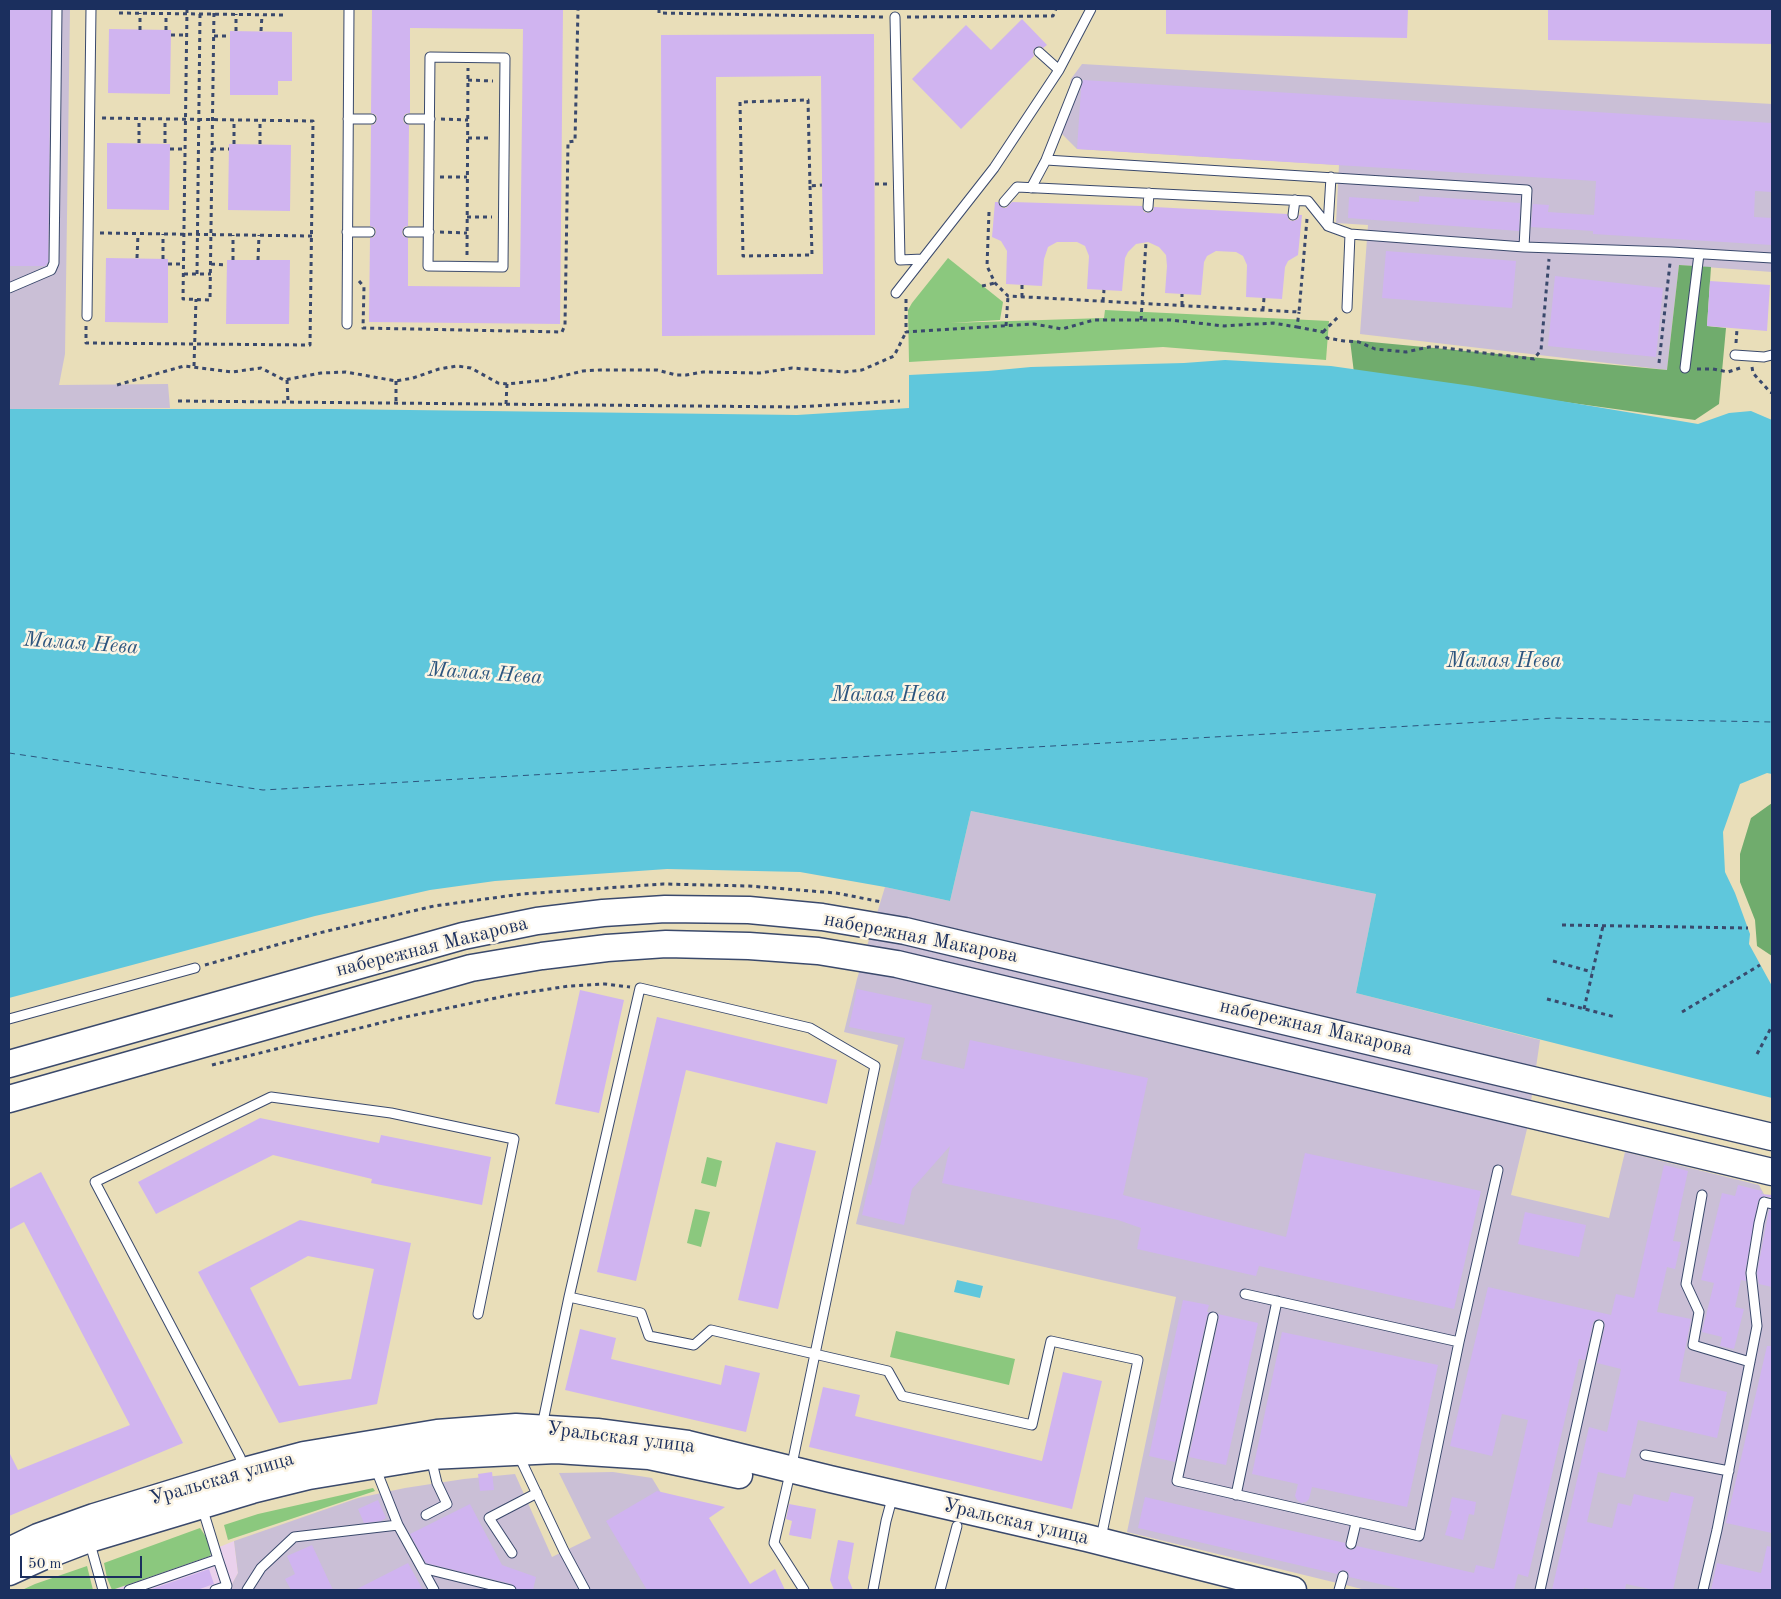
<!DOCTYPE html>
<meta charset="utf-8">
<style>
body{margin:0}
#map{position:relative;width:1781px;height:1599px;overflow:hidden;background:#e9deb9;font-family:"Old Standard TT",serif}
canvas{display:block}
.frame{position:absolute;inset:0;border:10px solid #1b2f5e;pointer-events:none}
.scale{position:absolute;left:20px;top:1556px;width:122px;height:22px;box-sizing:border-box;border:2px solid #1b2f5e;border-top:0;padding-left:6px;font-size:15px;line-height:18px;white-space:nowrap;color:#1b2f5e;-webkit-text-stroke:4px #fcf5e5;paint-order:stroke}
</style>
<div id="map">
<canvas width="1781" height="1599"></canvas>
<div class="frame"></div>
<div class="scale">50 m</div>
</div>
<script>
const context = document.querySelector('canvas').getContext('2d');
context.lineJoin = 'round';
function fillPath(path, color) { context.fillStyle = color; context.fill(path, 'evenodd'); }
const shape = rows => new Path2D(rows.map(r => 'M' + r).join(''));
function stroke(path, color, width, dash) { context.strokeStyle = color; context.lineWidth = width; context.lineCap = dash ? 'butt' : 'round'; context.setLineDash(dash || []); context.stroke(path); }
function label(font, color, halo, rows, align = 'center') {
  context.font = font + ' "Old Standard TT",serif'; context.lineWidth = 5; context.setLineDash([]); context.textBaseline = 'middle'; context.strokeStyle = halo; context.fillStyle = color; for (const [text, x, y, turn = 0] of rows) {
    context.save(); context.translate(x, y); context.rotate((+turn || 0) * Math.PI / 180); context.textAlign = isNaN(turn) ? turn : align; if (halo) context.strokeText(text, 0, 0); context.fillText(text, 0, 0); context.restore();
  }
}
const built = shape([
 [234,1541,238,1573,231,1586,224,1590,113,1590,210,1556,212,1550]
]);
const industrial = shape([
 [9,9,70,9,65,354,59,385,168,384,170,408,9,409],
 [1082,64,1772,104,1772,272,1679,265,1667,370,1360,334,1368,225,1336,223,1339,165,1077,149,1062,134,1071,79],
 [971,811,1376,894,1356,993,1540,1040,1527,1129,1511,1195,1609,1218,1625,1152,1759,1185,1772,1209,1772,1590,1366,1590,1127,1532,1176,1297,856,1224,898,1045,844,1032,857,979,885,887,950,901],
 [613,1472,652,1478,720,1590,224,1590,231,1586,238,1573,234,1541,358,1498,405,1488,464,1479,515,1474,552,1557,591,1538,559,1473]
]);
const green = shape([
 [948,258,1003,302,1000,320,950,323,1104,318,1105,310,1329,321,1326,360,1163,347,909,362,908,310,912,303],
 [707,1157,722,1161,716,1187,701,1183],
 [695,1209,710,1212,701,1247,687,1243],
 [896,1331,1015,1359,1009,1385,890,1357],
 [373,1488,375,1491,228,1540,224,1525,258,1514],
 [200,1528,209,1541,212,1550,210,1556,112,1590,107,1578,104,1563],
 [87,1566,93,1590,22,1590,35,1584]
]);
const forest = shape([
 [1679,265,1711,267,1707,326,1726,328,1719,404,1695,420,1354,373,1350,340,1667,370],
 [1772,803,1772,956,1757,946,1755,920,1740,882,1740,854,1751,818]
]);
const water = shape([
 [1225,360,1331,366,1472,386,1698,424,1729,413,1751,411,1772,420,1772,774,1767,773,1740,784,1723,832,1725,872,1735,893,1750,934,1749,944,1772,986,1772,1098,1356,993,1376,894,971,811,950,901,885,887,800,872,667,869,495,881,430,890,315,916,9,998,9,409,332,409,797,415,909,408,909,375,988,371,1031,367,1184,363],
 [957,1280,983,1286,980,1298,954,1292]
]);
const ferry = shape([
 [9,753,263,790,1555,718,1772,722]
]);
const building = shape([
 [9,9,51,9,48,262,45,266,9,266],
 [372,9,563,9,560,324,369,322,370,238,374,237,376,232,375,228,370,226,371,125,375,124,377,119,376,115,371,113],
 [410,28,523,29,520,287,408,286,408,238,403,236,402,232,404,227,408,226,409,125,404,123,403,119,405,114,410,113],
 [1166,9,1408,9,1407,38,1166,34],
 [1548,9,1772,9,1772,44,1548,40],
 [1022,19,1047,45,1043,48,1040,46,1035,48,1033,51,1034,56,961,129,912,79,966,25,991,50],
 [109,29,171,30,170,94,108,93],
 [230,31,292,32,292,81,278,81,278,95,230,95],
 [874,34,875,335,662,336,661,35],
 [821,76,823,274,717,275,716,77],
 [1083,80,1772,123,1772,192,1755,191,1754,217,1772,218,1772,245,1593,234,1593,231,1531,227,1533,204,1549,205,1548,212,1594,215,1596,181,1077,149,1081,89],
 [107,143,170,144,169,210,107,209],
 [229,144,291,145,290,211,228,210],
 [1419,196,1520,203,1519,231,1348,218,1349,197,1419,202],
 [995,202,998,202,1000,206,1003,208,1006,208,1012,202,1142,206,1144,212,1148,213,1153,211,1154,207,1287,214,1289,220,1293,221,1298,219,1299,215,1302,215,1298,255,1288,261,1285,267,1282,299,1246,297,1247,265,1243,256,1236,252,1216,251,1207,256,1204,262,1201,295,1165,293,1167,266,1166,255,1159,247,1148,242,1136,244,1128,252,1125,258,1122,291,1087,289,1089,256,1085,246,1077,242,1057,242,1048,247,1044,259,1042,286,1006,284,1007,251,1001,241,992,237],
 [1386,251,1516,261,1512,308,1382,298],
 [106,258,168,259,168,323,105,322],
 [227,260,290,260,289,324,226,324],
 [1555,276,1663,288,1656,357,1548,346],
 [1710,281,1770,285,1767,331,1707,326],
 [857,989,932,1005,921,1059,964,1069,970,1040,1148,1078,1123,1195,1286,1237,1305,1153,1481,1191,1454,1309,1259,1266,1256,1276,1137,1249,1141,1228,1118,1220,942,1183,950,1146,912,1189,904,1225,862,1215,869,1184,871,1185,905,1038,849,1027],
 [580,990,624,1000,599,1113,555,1104],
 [657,1017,837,1060,827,1104,686,1070,636,1281,597,1272],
 [260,1118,379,1143,381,1135,491,1157,482,1205,371,1183,372,1179,273,1155,156,1214,138,1182],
 [776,1142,816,1151,778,1309,738,1300],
 [1664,1165,1688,1171,1673,1241,1681,1242,1675,1269,1667,1267,1657,1312,1691,1319,1679,1381,1727,1392,1717,1438,1638,1420,1625,1478,1598,1472,1587,1522,1612,1528,1618,1503,1631,1506,1634,1494,1668,1502,1671,1492,1694,1497,1673,1590,1654,1590,1626,1584,1625,1590,1595,1590,1584,1588,1583,1590,1552,1590,1589,1427,1607,1432,1621,1369,1597,1363,1605,1326,1604,1321,1600,1319,1595,1320,1593,1323,1585,1360,1579,1359,1528,1577,1518,1574,1514,1590,1406,1590,1349,1577,1348,1572,1344,1570,1339,1571,1337,1574,1138,1528,1145,1497,1345,1543,1346,1548,1350,1550,1355,1549,1357,1546,1474,1573,1476,1565,1494,1569,1528,1420,1502,1414,1492,1456,1450,1446,1488,1287,1611,1315,1616,1294,1634,1298],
 [41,1172,183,1443,9,1516,9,1452,18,1470,130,1425,24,1222,9,1230,9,1189],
 [1738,1185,1762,1191,1761,1194,1772,1195,1772,1198,1763,1196,1758,1201,1745,1272,1746,1281,1741,1280,1735,1307,1744,1309,1734,1349,1720,1346,1722,1337,1702,1332,1714,1283,1701,1280,1722,1193,1735,1196],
 [1769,1210,1772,1210,1772,1287,1759,1284,1757,1273],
 [1525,1212,1586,1225,1579,1257,1518,1244],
 [300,1220,411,1243,377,1404,279,1423,198,1272],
 [308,1256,374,1269,351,1379,299,1386,250,1288],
 [1183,1300,1209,1305,1207,1312,1209,1312,1207,1316,1175,1462,1149,1456],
 [1218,1314,1258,1323,1226,1465,1189,1457,1219,1318],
 [580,1329,616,1338,611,1359,721,1385,725,1365,760,1373,746,1432,565,1390],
 [1282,1332,1438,1365,1407,1507,1312,1487,1309,1499,1306,1502,1301,1503,1297,1500,1295,1496,1298,1484,1252,1474],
 [1767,1346,1772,1346,1772,1533,1726,1523],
 [1063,1372,1102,1381,1072,1509,809,1447,823,1387,860,1395,855,1416,1042,1461],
 [492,1472,494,1490,480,1491,478,1474],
 [657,1491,725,1507,709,1518,750,1584,775,1569,785,1590,647,1590,606,1521],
 [1452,1497,1476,1502,1474,1515,1469,1514,1463,1540,1445,1535,1452,1511,1449,1510],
 [378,1500,386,1518,381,1521,364,1523,358,1509],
 [470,1504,502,1565,536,1577,533,1590,517,1589,512,1584,426,1563,410,1534],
 [789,1504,816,1509,811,1539,789,1535,792,1521,786,1519],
 [838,1540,854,1543,848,1578,853,1590,834,1590,830,1580],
 [312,1545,333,1590,291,1590,285,1579,295,1574,287,1556],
 [1767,1546,1772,1547,1772,1590,1711,1590,1717,1563,1761,1573],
 [408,1563,423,1590,355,1590],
 [209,1569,214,1584,211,1585,197,1590,152,1590,152,1589]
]);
const path = shape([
 [187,9,183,299,210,300,214,9],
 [659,9,659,13,883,17],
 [119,13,286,15],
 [907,17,1053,16,1056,9],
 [140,30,140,13],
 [166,30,166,14],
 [236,31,236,14],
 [261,31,262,15],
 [171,35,187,35],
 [214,36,230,36],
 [468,80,493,81],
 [441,119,468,120],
 [468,138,492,138],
 [139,143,139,119],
 [165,143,165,119],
 [234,144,234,120],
 [260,144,260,120],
 [170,149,185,149],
 [212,149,229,149],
 [440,177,467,177],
 [875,184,887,184],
 [810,186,812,255,743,256,740,102,808,100,810,186,822,185],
 [989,212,987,266,995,283,1008,296,1299,312,1307,219],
 [467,217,492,217],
 [440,232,467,233],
 [100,233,312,236],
 [467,255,468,68],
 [137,258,138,234],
 [163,259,163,234],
 [233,260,233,235],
 [258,260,259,235],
 [168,264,184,264],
 [211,264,227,265],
 [184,274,211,274],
 [197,274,200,14],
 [359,281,364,287,363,328,562,332,565,325,568,142,575,141,578,9],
 [982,286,995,283],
 [1022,297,1022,285],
 [906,299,906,332,1034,324,1062,329,1094,320,1171,320,1224,326,1273,323,1297,327,1299,312],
 [1103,301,1104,290],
 [1182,305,1182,294],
 [1263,310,1264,298],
 [1141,320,1146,242],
 [86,326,86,343,310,345,313,121,100,118],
 [1006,326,1008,296],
 [1297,327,1323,332,1327,338,1344,341,1359,342,1375,349,1406,352,1429,347,1436,347,1534,359,1541,350,1549,259],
 [1323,332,1340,315],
 [1736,343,1737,329],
 [1659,363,1670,263],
 [194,366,196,299],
 [1752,367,1753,373,1770,392,1772,393],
 [1697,369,1713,369,1728,372,1740,368],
 [287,380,288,402],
 [396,381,396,403],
 [117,385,184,366,232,372,261,368,284,380,321,373,346,372,396,381,413,378,439,369,457,366,471,368,498,383,507,384,546,380,583,371,600,370,657,370,676,375,686,375,703,372,760,373,792,368,845,372,862,370,894,356,906,332],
 [178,401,795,407,900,401],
 [506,404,507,384],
 [1562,925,1748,928],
 [1553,961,1592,972],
 [205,965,319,933,434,906,522,894,663,884,749,886,836,893,882,902],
 [1547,999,1615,1017],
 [1584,1009,1603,926],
 [1682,1012,1760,965],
 [1757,1054,1772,1026],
 [212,1065,396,1019,510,995,569,986,605,984,630,987]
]);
const service = shape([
 [895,17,900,260,923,259],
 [1039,52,1059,70],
 [430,57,505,58,503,267,428,266,430,57],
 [348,119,371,119],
 [409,119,430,119],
 [1046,160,1527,190,1524,247],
 [1331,177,1328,226,1350,234,1524,247,1671,252,1772,258],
 [1031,188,1046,160,1077,82],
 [1004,202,1017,187,1308,201,1328,226],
 [1148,207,1149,193],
 [1293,215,1295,200],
 [347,232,370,232],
 [408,232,429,232],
 [9,288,51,270,54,263,57,9],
 [896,293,994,168,1059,70,1091,9],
 [1347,308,1350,234],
 [87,316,91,9],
 [347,324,349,9],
 [1735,355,1764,357,1772,355],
 [1685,368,1699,254],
 [9,1019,195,968],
 [1702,1195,1686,1284,1699,1312,1693,1345,1750,1362],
 [1245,1294,1459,1342],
 [569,1297,641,1313,649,1336,694,1345,711,1330,888,1371,902,1396,1032,1425,1051,1341,1138,1360,1101,1538],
 [1213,1317,1177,1481,1419,1536,1459,1342,1498,1170],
 [542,1426,569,1297,640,988,810,1028,875,1066,791,1469,774,1543,804,1590],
 [1645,1455,1729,1471],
 [519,1456,564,1551,585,1590],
 [375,1467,398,1525,434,1590],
 [243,1468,240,1457,95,1182,271,1097,391,1113,514,1139,478,1314],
 [1236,1495,1277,1301],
 [426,1515,447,1504,437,1483,431,1458],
 [89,1540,103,1590],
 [1351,1544,1356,1523],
 [512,1553,489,1518,537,1493],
 [422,1568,511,1590],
 [129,1590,218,1559,202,1507],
 [215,1590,227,1586,218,1559],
 [247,1590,261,1568,294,1537,398,1525],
 [873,1590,886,1521,893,1495],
 [940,1590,957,1526],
 [1339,1590,1343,1576],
 [1540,1590,1599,1325],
 [1703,1590,1717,1530,1757,1326,1751,1273,1759,1223,1764,1202,1772,1204]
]);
const secondary = shape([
 [9,1064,463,936,537,921,603,913,665,909,749,910,822,917,905,931,1772,1137],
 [9,1099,471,968,542,956,607,948,666,944,749,946,818,951,897,964,1772,1172],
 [9,1551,38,1537,94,1517,244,1471,304,1455,437,1433,516,1427,597,1432,688,1444,830,1479,1087,1538,1293,1590],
 [9,1572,42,1557,89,1539,252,1490,309,1476,430,1456,556,1450,649,1456,739,1475]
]);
const streetNames = [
 ["набережная Макарова",921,938,11],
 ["набережная Макарова",432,947,-14],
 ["набережная Макарова",1316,1028,13],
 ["Уральская улица",621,1438,7],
 ["Уральская улица",222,1479,-16],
 ["Уральская улица",1016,1522,13]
];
const waterNames = [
 ["Малая Нева",81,644,4],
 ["Малая Нева",1504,661],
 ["Малая Нева",485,674,4],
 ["Малая Нева",889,695]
];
fillPath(built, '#ead1ec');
fillPath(industrial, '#cabfd6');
fillPath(green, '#8bc87e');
fillPath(forest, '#70ac6d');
fillPath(water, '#5fc7dc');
stroke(ferry, '#2c557e', 1, [6, 5]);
fillPath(building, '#d0b4f0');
stroke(service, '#3a496c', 11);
stroke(secondary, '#3a496c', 29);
stroke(path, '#3a496c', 3, [4, 4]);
stroke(service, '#fff', 9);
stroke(secondary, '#fff', 26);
label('20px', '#1b2f5e', '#fcf5e5', streetNames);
label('italic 21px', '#2c557e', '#fcf5e5', waterNames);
</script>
